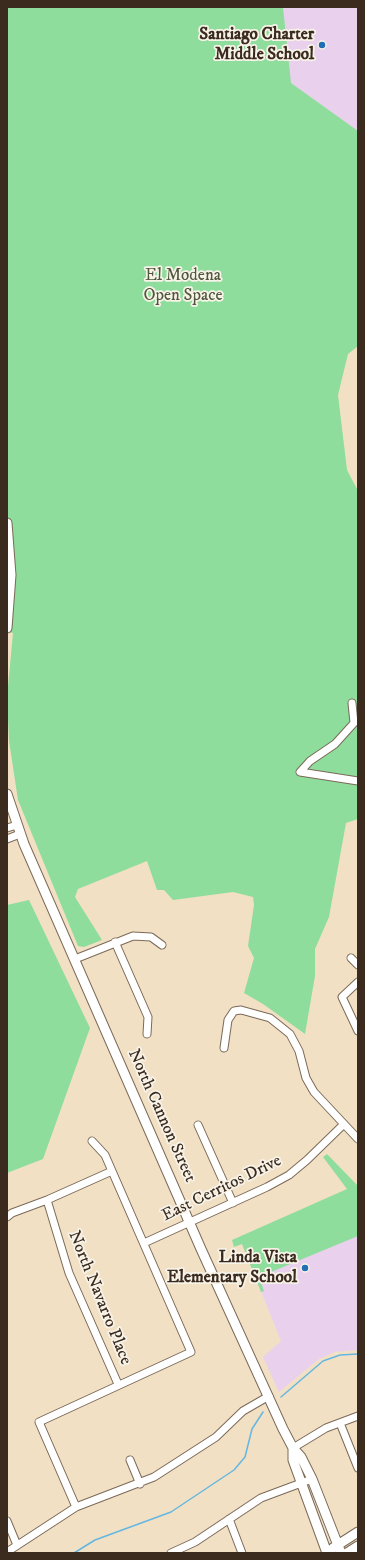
<!DOCTYPE html>
<style>
body{margin:0}
#map{position:relative;width:365px;height:1560px;overflow:hidden;background:#f2e0c5;font-family:"IM FELL DW Pica",serif}
canvas{display:block}
.frame{position:absolute;inset:0;border:8px solid #3b2a1e;pointer-events:none}
</style>
<div id="map">
<canvas width="365" height="1560"></canvas>
<div class="frame"></div>
</div>
<script>
const context = document.querySelector('canvas').getContext('2d');
context.lineJoin = 'round';
function fillPath(path, color) { context.fillStyle = color; context.fill(path, 'evenodd'); }
const shape = rows => new Path2D(rows.map(r => 'M' + r).join(''));
function stroke(path, color, width, dash) { context.strokeStyle = color; context.lineWidth = width; context.lineCap = dash ? 'butt' : 'round'; context.setLineDash(dash || []); context.stroke(path); }
function label(font, color, halo, rows, align = 'center') {
  context.font = font + ' "IM FELL DW Pica",serif'; context.lineWidth = 3.5; context.setLineDash([]); context.textBaseline = 'middle'; context.strokeStyle = halo; context.fillStyle = color; for (const [text, x, y, turn = 0] of rows) {
    context.save(); context.translate(x, y); context.rotate((+turn || 0) * Math.PI / 180); context.textAlign = isNaN(turn) ? turn : align; if (halo) context.strokeText(text, 0, 0); context.fillText(text, 0, 0); context.restore();
  }
}
const built = shape([
 [283,7,358,7,358,131,290,83],
 [358,1197,358,1350,335,1352,319,1359,279,1392,263,1357,281,1341,239,1237]
]);
const green = shape([
 [7,7,283,7,291,83,358,131,358,346,348,354,338,395,347,470,358,491,358,819,346,823,329,917,315,949,315,976,305,1034,263,1004,244,993,254,958,248,946,254,905,253,897,233,892,173,900,164,890,157,890,147,861,78,889,75,897,102,940,84,947,78,946,18,800,9,741,7,697,13,633,7,632],
 [29,900,90,1028,43,1159,7,1173,7,905],
 [327,1154,358,1186,358,1236,259,1277,264,1291,261,1292,242,1244,234,1247,232,1240,347,1189,323,1157]
]);
const stream = shape([
 [281,1397,323,1361,340,1355,358,1354],
 [74,1553,95,1540,171,1512,234,1470,245,1457,252,1429,263,1412]
]);
const minor = shape([
 [352,703,354,723,335,744,310,761,300,772,358,781],
 [7,828,17,825],
 [7,839,20,834],
 [115,942,148,1017,147,1034],
 [351,958,358,965],
 [75,959,133,936,151,937,162,945],
 [358,982,342,997,358,1031],
 [224,1048,228,1020,234,1011,241,1010,270,1018,290,1034,299,1051,306,1078,314,1092,358,1139],
 [198,1125,233,1203],
 [47,1200,69,1273,118,1384],
 [7,1217,12,1213,47,1200,112,1171],
 [144,1243,267,1187,289,1175,307,1160,344,1124],
 [340,1423,358,1468],
 [293,1448,326,1428,358,1416],
 [130,1460,140,1484],
 [76,1507,39,1422,191,1352,105,1155,92,1141],
 [229,1519,242,1553],
 [7,1521,17,1545],
 [7,1552,76,1507,154,1477,216,1437,243,1411,269,1396],
 [171,1553,195,1542,261,1498,312,1479]
]);
const major = shape([
 [7,523,11,575,7,628],
 [7,794,24,844,201,1249,283,1429,293,1448,301,1457,312,1479,341,1553],
 [293,1448,293,1460,327,1553],
 [333,1548,358,1532],
 [347,1553,358,1546]
]);
const markers = [
 [322,45,4,"#1f6fb2"],
 [305,1268,4,"#1f6fb2"]
];
const poiNames = [
 ["Santiago Charter",314,35],
 ["Middle School",314,55],
 ["Linda Vista",297,1258],
 ["Elementary School",297,1278]
];
const parkNames = [
 ["El Modena",183,276],
 ["Open Space",183,296]
];
const streetNames = [
 ["North Cannon Street",161,1116,66],
 ["East Cerritos Drive",222,1189,-26],
 ["North Navarro Place",99,1298,68]
];
fillPath(built, '#e9d1ed');
fillPath(green, '#8edd9c');
stroke(stream, '#64b7e0', 1.5);
stroke(minor, '#7b6a58', 9);
stroke(major, '#7b6a58', 11);
stroke(minor, '#fff', 7);
stroke(major, '#fff', 9);
for (const [x, y, r, color] of markers) { const dot = new Path2D(); dot.arc(x, y, r, 0, 2 * Math.PI); context.fillStyle = color; context.fill(dot); stroke(dot, '#f7f3e8', 1.5); }
label('bold 17px', '#3b2a1e', '#f7f3e8', poiNames, 'right');
label('17px', '#50573e', '#f7f3e8', parkNames);
label('17px', '#3b2a1e', '#f7f3e8', streetNames);
</script>
